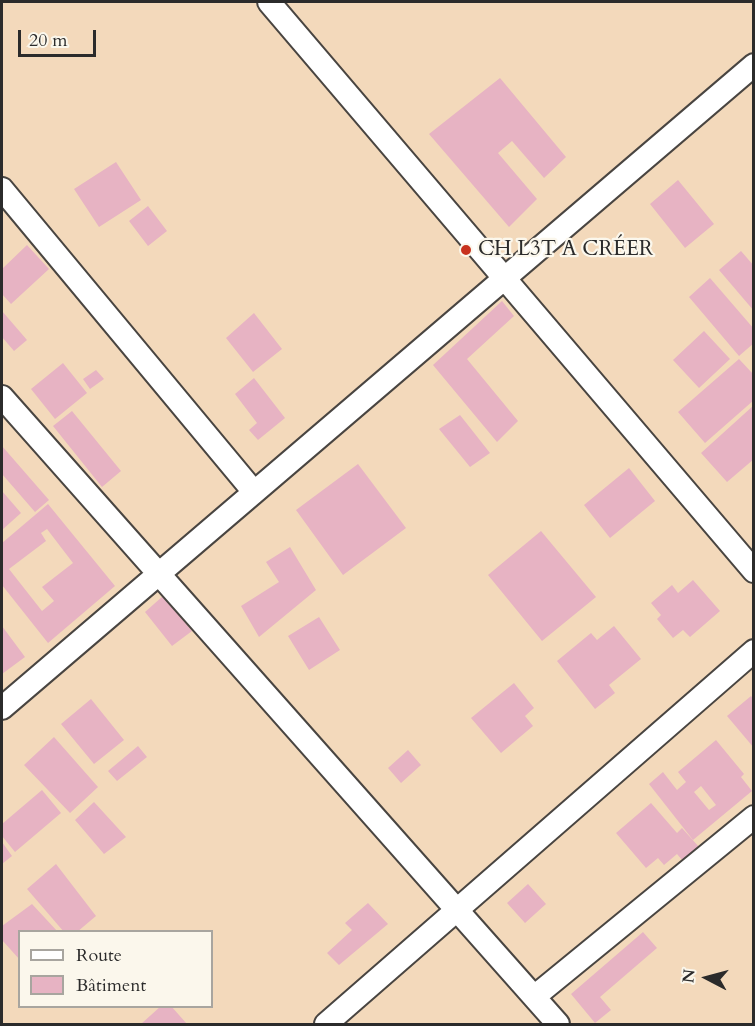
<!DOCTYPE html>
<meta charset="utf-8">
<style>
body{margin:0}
#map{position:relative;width:755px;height:1026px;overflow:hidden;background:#f3d9bb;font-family:Cardo,serif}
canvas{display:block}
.frame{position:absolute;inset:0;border:3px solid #2b2b2b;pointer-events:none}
.legend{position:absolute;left:18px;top:930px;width:195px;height:78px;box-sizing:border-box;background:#fbf7ec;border:2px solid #a8a59f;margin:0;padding:8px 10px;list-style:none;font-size:18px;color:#2b2b2b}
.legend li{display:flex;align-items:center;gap:12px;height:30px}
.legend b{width:30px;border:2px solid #a8a59f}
.north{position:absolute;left:677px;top:948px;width:60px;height:60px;-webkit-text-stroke:4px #fbf7ec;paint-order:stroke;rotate:276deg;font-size:16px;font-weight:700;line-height:24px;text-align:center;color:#2b2b2b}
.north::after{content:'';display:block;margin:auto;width:21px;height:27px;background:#2b2b2b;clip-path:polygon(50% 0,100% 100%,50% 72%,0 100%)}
.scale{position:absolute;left:18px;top:30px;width:78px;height:27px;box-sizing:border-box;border:3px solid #2b2b2b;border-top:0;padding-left:8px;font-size:18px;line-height:21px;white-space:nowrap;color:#2b2b2b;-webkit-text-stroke:4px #fbf7ec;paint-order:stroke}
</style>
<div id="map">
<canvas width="755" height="1026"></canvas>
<div class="frame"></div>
<ul class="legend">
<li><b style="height:8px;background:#fff"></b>Route</li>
<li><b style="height:16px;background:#e7b3c3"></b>Bâtiment</li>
</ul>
<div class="north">N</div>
<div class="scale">20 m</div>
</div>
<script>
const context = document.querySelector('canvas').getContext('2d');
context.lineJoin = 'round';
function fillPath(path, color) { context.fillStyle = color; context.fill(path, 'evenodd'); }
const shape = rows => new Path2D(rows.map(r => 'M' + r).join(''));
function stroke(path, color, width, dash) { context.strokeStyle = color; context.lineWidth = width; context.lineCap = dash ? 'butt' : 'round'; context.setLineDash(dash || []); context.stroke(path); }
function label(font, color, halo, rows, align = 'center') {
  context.font = font + ' Cardo,serif'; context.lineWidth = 4.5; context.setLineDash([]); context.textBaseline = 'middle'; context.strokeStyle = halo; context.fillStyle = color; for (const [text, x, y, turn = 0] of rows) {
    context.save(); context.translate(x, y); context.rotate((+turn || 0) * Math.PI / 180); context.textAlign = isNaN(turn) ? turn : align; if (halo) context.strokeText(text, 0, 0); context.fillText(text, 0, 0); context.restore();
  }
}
const building = shape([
 [500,78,566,157,544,178,512,141,498,153,537,199,509,227,429,134],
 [116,162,141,200,99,227,74,189],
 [678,180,714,224,685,248,650,204],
 [148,206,167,231,148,246,129,221],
 [27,245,49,269,11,304,2,294,2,269],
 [741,251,754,266,754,311,719,270],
 [710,278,754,329,754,343,739,356,689,297],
 [502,301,514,316,467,359,518,421,497,442,433,365],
 [2,311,27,340,14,351,2,337],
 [254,313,282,349,253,372,226,338],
 [704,331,730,359,699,388,673,360],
 [739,359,754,375,754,400,705,443,678,412],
 [63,363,87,393,55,419,31,389],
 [96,370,104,379,90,389,83,379],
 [254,378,285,418,258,440,249,430,257,423,235,394],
 [754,405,754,459,727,482,701,453],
 [72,411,121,471,102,487,53,426],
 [460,415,490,453,470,467,439,429],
 [2,446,49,500,35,512,2,474],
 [358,464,406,528,343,575,296,510],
 [629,468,655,501,610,538,584,505],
 [2,491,21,513,2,530],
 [48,504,115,586,48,643,2,585,2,543],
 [47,529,73,563,42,587,54,601,42,611,9,569,46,541,41,533],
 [541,531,596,597,542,641,488,575],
 [290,547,316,590,259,637,241,606,279,582,266,562],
 [693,580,720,611,690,637,683,630,673,638,657,619,661,615,651,603,672,585,678,593],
 [163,596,192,631,172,646,145,612],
 [319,617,340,650,309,670,288,636],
 [2,626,25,657,2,674],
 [614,626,641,659,609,685,615,693,595,709,557,661,591,633,597,640],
 [514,683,534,708,525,716,533,726,501,753,471,718],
 [751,696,754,700,754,748,727,716],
 [91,699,124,740,94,764,61,724],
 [54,737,98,787,70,813,24,765],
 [716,740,744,774,741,777,752,791,693,840,649,784,663,772,677,790,686,782,678,772],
 [701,786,716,805,709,810,694,792],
 [138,746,147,757,117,781,108,771],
 [408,750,421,765,401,783,388,768],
 [42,790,61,813,15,852,2,836,2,824],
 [94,802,126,837,104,854,75,820],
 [651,803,677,833,682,828,699,847,683,861,677,854,664,865,658,858,646,868,616,833],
 [2,842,12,856,2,864],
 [56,864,96,916,77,932,64,932,27,889],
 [528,884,546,904,525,923,507,903],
 [368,903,388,924,339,965,327,953,352,930,345,923],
 [32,904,58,932,20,932,20,960,2,940,2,926],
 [643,932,657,948,600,997,611,1010,595,1023,571,994],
 [161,1006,171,1006,187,1024,141,1024]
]);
const street = shape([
 [269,2,754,571],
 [2,189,254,492],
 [2,397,558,1024],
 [2,708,754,65],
 [534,997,754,817],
 [326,1024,754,651]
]);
const markers = [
 [466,250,6,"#c8321e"]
];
const poiNames = [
 ["CH L3T A CRÉER",478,250]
];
fillPath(building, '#e7b3c3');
stroke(street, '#494541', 26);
stroke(street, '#fff', 22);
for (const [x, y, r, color] of markers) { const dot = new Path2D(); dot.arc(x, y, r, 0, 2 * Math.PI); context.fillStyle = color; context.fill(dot); stroke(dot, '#fbf7ec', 2); }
label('21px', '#2b2b2b', '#fbf7ec', poiNames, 'left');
</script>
